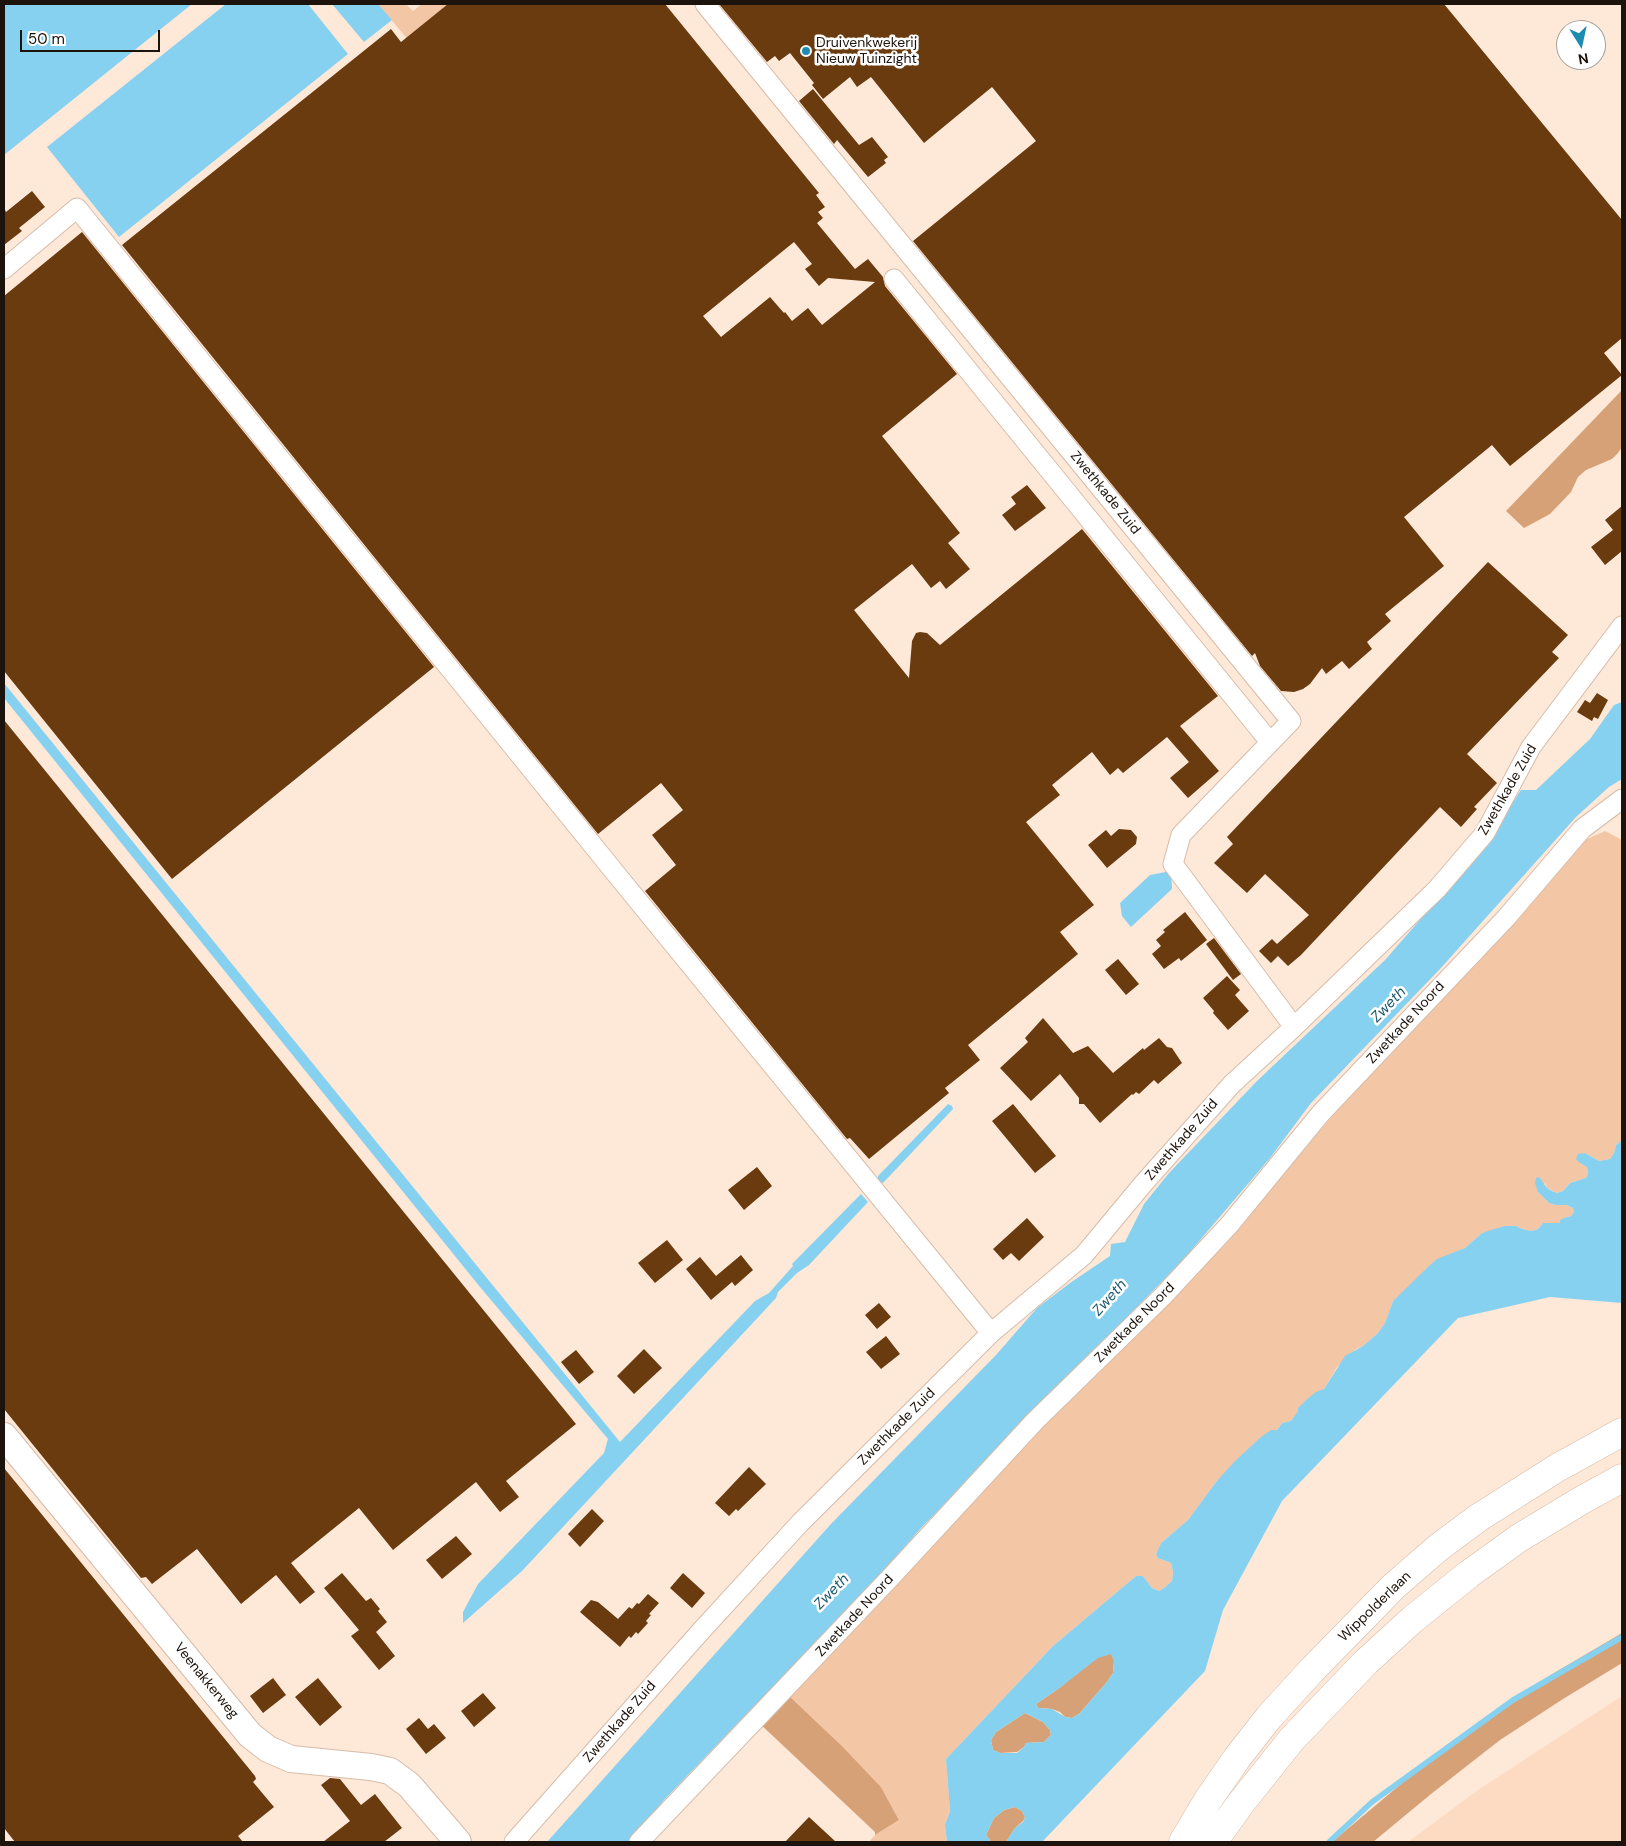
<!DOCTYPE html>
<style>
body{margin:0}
#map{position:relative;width:1626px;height:1846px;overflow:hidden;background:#fee8d8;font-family:"DM Sans",sans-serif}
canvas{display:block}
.frame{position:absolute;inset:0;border:5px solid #1c130c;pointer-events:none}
.north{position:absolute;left:1556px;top:20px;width:50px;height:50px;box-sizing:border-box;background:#fff;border:1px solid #a4a19e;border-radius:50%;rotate:170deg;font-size:14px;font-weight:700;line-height:20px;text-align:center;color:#1c130c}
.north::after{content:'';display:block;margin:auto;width:18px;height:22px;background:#1c8cb1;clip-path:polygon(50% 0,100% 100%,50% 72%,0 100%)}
.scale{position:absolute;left:20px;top:30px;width:140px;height:22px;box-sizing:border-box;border:2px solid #1c130c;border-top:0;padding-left:6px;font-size:15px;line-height:18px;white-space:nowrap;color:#1c130c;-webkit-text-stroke:4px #fff;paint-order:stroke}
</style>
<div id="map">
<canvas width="1626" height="1846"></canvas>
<div class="frame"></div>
<div class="north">N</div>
<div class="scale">50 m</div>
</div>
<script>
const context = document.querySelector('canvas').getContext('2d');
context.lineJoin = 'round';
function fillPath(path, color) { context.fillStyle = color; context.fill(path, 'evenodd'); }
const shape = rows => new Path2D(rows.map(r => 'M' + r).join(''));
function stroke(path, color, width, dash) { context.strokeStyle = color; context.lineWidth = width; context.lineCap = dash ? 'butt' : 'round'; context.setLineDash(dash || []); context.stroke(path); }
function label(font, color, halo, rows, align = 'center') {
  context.font = font + ' "DM Sans",sans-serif'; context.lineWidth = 5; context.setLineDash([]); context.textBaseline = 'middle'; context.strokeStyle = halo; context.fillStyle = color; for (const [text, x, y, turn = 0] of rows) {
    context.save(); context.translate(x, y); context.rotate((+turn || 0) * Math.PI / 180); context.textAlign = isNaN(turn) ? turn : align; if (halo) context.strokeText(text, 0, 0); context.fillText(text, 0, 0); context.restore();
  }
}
const built = shape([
 [1622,1696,1622,1842,1408,1842,1478,1790]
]);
const green = shape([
 [378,4,406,4,413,11,422,4,467,4,414,47],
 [1605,831,1622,840,1622,1140,1616,1145,1614,1153,1610,1159,1599,1161,1585,1153,1580,1163,1587,1167,1588,1174,1586,1178,1570,1183,1563,1191,1557,1193,1547,1188,1545,1183,1538,1192,1549,1203,1555,1205,1567,1205,1573,1208,1574,1212,1571,1216,1561,1219,1559,1223,1543,1223,1538,1229,1532,1231,1522,1229,1516,1226,1482,1233,1465,1248,1458,1251,1393,1301,1385,1323,1378,1333,1363,1346,1356,1349,1337,1367,1324,1389,1299,1411,1291,1421,1282,1423,1277,1430,1216,1482,1188,1520,1161,1543,1156,1554,1158,1558,1171,1563,1173,1572,1172,1581,1164,1588,1159,1591,1152,1588,1143,1576,1136,1576,1053,1646,946,1759,950,1811,945,1825,947,1842,869,1842,875,1835,899,1820,881,1787,842,1746,787,1694,795,1692,804,1683,806,1672,950,1519,1175,1297,1384,1057,1474,965,1585,840]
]);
const forest = shape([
 [1622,390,1622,447,1618,453,1612,459,1586,470,1578,477,1571,492,1550,514,1524,528,1506,511],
 [1622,1633,1622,1663,1563,1699,1500,1740,1431,1794,1373,1842,1332,1842,1414,1773,1485,1719,1549,1676],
 [1111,1653,1114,1660,1113,1673,1107,1682,1079,1714,1072,1718,1065,1717,1060,1712,1052,1709,1038,1708,1036,1704,1058,1689,1098,1657],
 [787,1694,842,1746,881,1787,899,1820,875,1835,875,1832,758,1722],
 [1025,1713,1043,1722,1050,1730,1051,1735,1044,1742,1026,1743,1024,1747,1017,1752,1000,1753,993,1750,991,1740,996,1732],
 [1015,1807,1022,1811,1025,1817,1023,1821,1015,1828,1006,1842,991,1842,986,1835,994,1818,1004,1810]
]);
const water = shape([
 [4,4,192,4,4,155],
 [226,4,308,4,348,54,119,237,47,147],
 [332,4,378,4,392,20,364,42],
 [4,683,620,1442,755,1301,769,1293,793,1266,792,1264,861,1194,868,1202,809,1265,797,1273,778,1292,776,1298,522,1571,463,1623,463,1612,478,1584,604,1453,608,1439,480,1287,4,698],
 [1622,702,1622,779,1609,787,1576,817,1440,969,1311,1103,1270,1158,1183,1260,922,1527,879,1576,664,1800,630,1842,547,1842,830,1525,996,1355,1037,1308,1070,1283,1110,1256,1111,1244,1125,1242,1144,1204,1169,1173,1258,1080,1385,960,1452,883,1493,832,1521,790,1536,790,1590,739,1614,705],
 [1171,871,1172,889,1131,927,1122,916,1120,903,1150,875],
 [948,1104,952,1106,953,1109,883,1183,878,1181,878,1176],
 [1622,1140,1622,1303,1550,1297,1458,1318,1282,1501,1223,1610,1205,1671,1042,1842,1006,1842,1015,1828,1023,1822,1025,1817,1022,1811,1015,1807,1004,1810,994,1818,986,1835,991,1842,947,1842,945,1825,950,1811,946,1759,1053,1646,1136,1576,1143,1576,1152,1588,1159,1591,1164,1588,1172,1581,1173,1572,1171,1563,1158,1558,1156,1554,1161,1543,1188,1520,1216,1482,1234,1462,1261,1437,1271,1430,1277,1430,1282,1423,1291,1421,1298,1411,1298,1408,1306,1400,1316,1392,1324,1389,1345,1356,1363,1346,1378,1333,1385,1323,1393,1301,1430,1265,1437,1259,1465,1248,1482,1233,1491,1230,1505,1226,1516,1226,1522,1229,1532,1231,1538,1229,1543,1223,1559,1223,1561,1219,1571,1216,1574,1212,1573,1208,1567,1205,1555,1205,1549,1203,1538,1192,1535,1183,1536,1178,1539,1177,1547,1188,1552,1191,1557,1193,1563,1191,1570,1183,1586,1178,1588,1174,1587,1167,1580,1163,1576,1159,1578,1154,1585,1153,1599,1161,1610,1159,1614,1153,1616,1145],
 [1111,1654,1114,1660,1113,1673,1107,1682,1079,1714,1072,1718,1065,1717,1052,1709,1038,1708,1036,1704,1058,1689,1098,1658],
 [1025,1713,1043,1722,1050,1730,1051,1735,1044,1742,1026,1743,1024,1747,1017,1753,1000,1753,993,1750,991,1740,996,1732]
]);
const stream = shape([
 [1329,1842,1372,1802,1513,1700,1622,1637]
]);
const building = shape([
 [448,4,665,4,819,193,816,195,825,207,818,212,823,218,817,223,855,269,868,259,883,277,885,286,957,374,882,436,960,533,948,543,970,569,946,589,940,581,931,588,912,564,854,610,909,678,912,641,916,633,920,632,927,633,940,645,1082,529,1218,696,1180,726,1219,771,1188,798,1170,778,1189,762,1167,737,1123,773,1118,768,1110,775,1092,752,1052,785,1060,795,1026,822,1094,905,1060,932,1078,954,968,1045,980,1060,945,1088,949,1093,869,1159,850,1138,847,1139,645,891,676,865,652,835,683,810,661,783,598,834,122,245,391,29,401,42],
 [794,242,812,264,805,269,819,286,828,278,875,282,822,325,808,308,792,321,785,312,784,313,770,297,721,337,703,316],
 [719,4,1444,4,1622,220,1622,338,1604,353,1622,375,1510,466,1492,445,1404,517,1444,566,1385,614,1391,621,1367,642,1372,649,1349,669,1342,661,1326,674,1322,668,1310,684,1303,689,1294,692,1281,691,1260,666,1255,653,1252,656,913,241,1036,141,992,87,924,143,871,77,857,87,850,77,823,99,812,85,814,83,790,53,779,61,775,56,767,62],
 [813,89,859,145,872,137,888,157,884,160,886,163,868,177,837,140,834,144,799,101],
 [32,191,45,207,19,228,22,231,4,245,4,208,6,212],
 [82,232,434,667,172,879,4,671,4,296],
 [1027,485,1046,508,1015,531,1002,515,1016,504,1011,497],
 [1622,506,1622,551,1605,565,1591,547,1613,530,1605,520],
 [1488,562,1568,635,1552,652,1559,658,1467,754,1497,783,1474,807,1477,809,1461,827,1440,807,1301,955,1288,966,1278,956,1271,963,1259,951,1272,939,1277,944,1309,915,1265,874,1247,893,1214,863,1233,844,1227,837],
 [1597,693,1608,700,1598,719,1594,717,1592,721,1577,712,1585,700,1590,703],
 [4,720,576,1424,506,1481,519,1497,500,1512,476,1482,393,1550,359,1508,291,1563,315,1592,300,1604,276,1575,241,1604,197,1549,152,1584,146,1577,141,1578,4,1409],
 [1119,829,1131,830,1137,837,1136,844,1107,868,1088,845,1106,830,1111,836],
 [1185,912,1207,940,1181,961,1179,958,1164,969,1152,954,1161,946,1156,940,1165,932,1163,930],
 [1214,938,1241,974,1233,980,1206,944],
 [1118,959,1139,984,1126,995,1105,970],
 [1227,976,1240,990,1235,995,1249,1011,1228,1030,1213,1013,1214,1011,1203,998],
 [1043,1018,1073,1053,1088,1046,1113,1073,1143,1048,1144,1050,1159,1038,1167,1047,1172,1048,1182,1063,1158,1084,1154,1080,1139,1094,1136,1092,1133,1095,1132,1094,1100,1123,1084,1104,1079,1104,1079,1098,1060,1074,1031,1101,1000,1068,1028,1042,1025,1038],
 [1013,1104,1056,1156,1035,1173,992,1121],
 [757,1167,772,1186,744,1210,728,1190],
 [1027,1218,1044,1237,1019,1261,1011,1253,1003,1260,993,1249],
 [667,1240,683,1260,655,1283,638,1263],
 [741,1255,753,1270,735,1286,732,1282,711,1300,686,1269,700,1257,716,1276],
 [879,1303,891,1317,877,1329,865,1315],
 [886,1336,900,1354,881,1369,866,1352],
 [644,1349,662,1368,634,1394,617,1376],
 [576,1350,594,1372,579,1384,561,1362],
 [749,1467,766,1484,738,1511,736,1509,729,1516,715,1503],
 [4,1468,255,1776,256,1779,253,1782,274,1807,238,1836,243,1842,15,1842,4,1828],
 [592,1509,604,1521,580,1547,568,1534],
 [456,1536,472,1554,442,1579,426,1560],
 [342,1573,366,1601,371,1598,380,1609,378,1611,387,1622,376,1632,395,1656,379,1670,351,1636,359,1630,324,1588],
 [683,1573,705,1593,692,1608,670,1588],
 [648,1594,659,1603,649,1614,651,1615,646,1621,648,1623,638,1634,636,1632,631,1638,629,1636,620,1647,580,1612,591,1600,598,1602,618,1619,629,1607,632,1609,637,1603,639,1604],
 [273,1678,286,1695,263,1713,250,1696],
 [318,1678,342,1707,320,1726,295,1697],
 [483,1693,496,1708,474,1727,461,1711],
 [419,1718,428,1729,434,1724,446,1738,426,1754,406,1729],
 [330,1778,340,1779,361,1805,375,1794,402,1828,384,1842,323,1842,350,1821,321,1785],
 [809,1817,836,1842,785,1842]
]);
const street = shape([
 [705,4,1291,721,1181,835,1173,864,1294,1027],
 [4,269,77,208,621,880,991,1333],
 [894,279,1270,742],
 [514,1842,701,1631,800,1523,991,1333,1084,1255,1143,1184,1232,1084,1294,1027,1437,889,1485,833,1531,747,1622,626],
 [639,1842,889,1579,1035,1421,1163,1296,1230,1224,1321,1113,1506,918,1582,829,1622,799]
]);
const secondary = shape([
 [4,1436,250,1735,268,1749,291,1759,371,1767,390,1771,409,1785,458,1842]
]);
const primary = shape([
 [1183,1842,1208,1800,1237,1758,1269,1717,1311,1671,1394,1586,1439,1547,1478,1518,1557,1468,1622,1432],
 [1213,1842,1241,1803,1292,1739,1366,1662,1413,1619,1469,1574,1519,1538,1582,1500,1622,1478]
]);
const markers = [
 [806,51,5,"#1c8cb1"]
];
const poiNames = [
 ["Druivenkwekerij",816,43],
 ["Nieuw Tuinzight",816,59]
];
const streetNames = [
 ["Zwethkade Zuid",1105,493,51],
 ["Zwethkade Zuid",1508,790,-60],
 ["Zwetkade Noord",1406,1023,-47],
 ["Zwethkade Zuid",1182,1140,-49],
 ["Zwetkade Noord",1135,1323,-45],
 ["Zwethkade Zuid",897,1427,-45],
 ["Wippolderlaan",1375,1607,-44],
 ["Zwetkade Noord",855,1616,-47],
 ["Veenakkerweg",206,1681,51],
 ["Zwethkade Zuid",620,1722,-49]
];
const waterNames = [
 ["Zweth",1389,1005,-46],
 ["Zweth",1110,1298,-48],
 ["Zweth",832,1592,-46]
];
fillPath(built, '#fddbc2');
fillPath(green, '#f3c7a5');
fillPath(forest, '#d7a177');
fillPath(water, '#87d1f0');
stroke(stream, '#87d1f0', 5.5);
fillPath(building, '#693b0f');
stroke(street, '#d7bca9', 21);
stroke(secondary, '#d7bca9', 28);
stroke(primary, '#d7bca9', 29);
stroke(street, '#fff', 19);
stroke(secondary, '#fff', 26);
stroke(primary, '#fff', 28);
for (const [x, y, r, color] of markers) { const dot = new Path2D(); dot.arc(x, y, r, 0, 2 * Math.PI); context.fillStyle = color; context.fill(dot); stroke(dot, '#fff', 2); }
label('14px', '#1c130c', '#fff', poiNames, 'left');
label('14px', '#1c130c', '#fff', streetNames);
label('italic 15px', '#1c586d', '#fff', waterNames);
</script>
